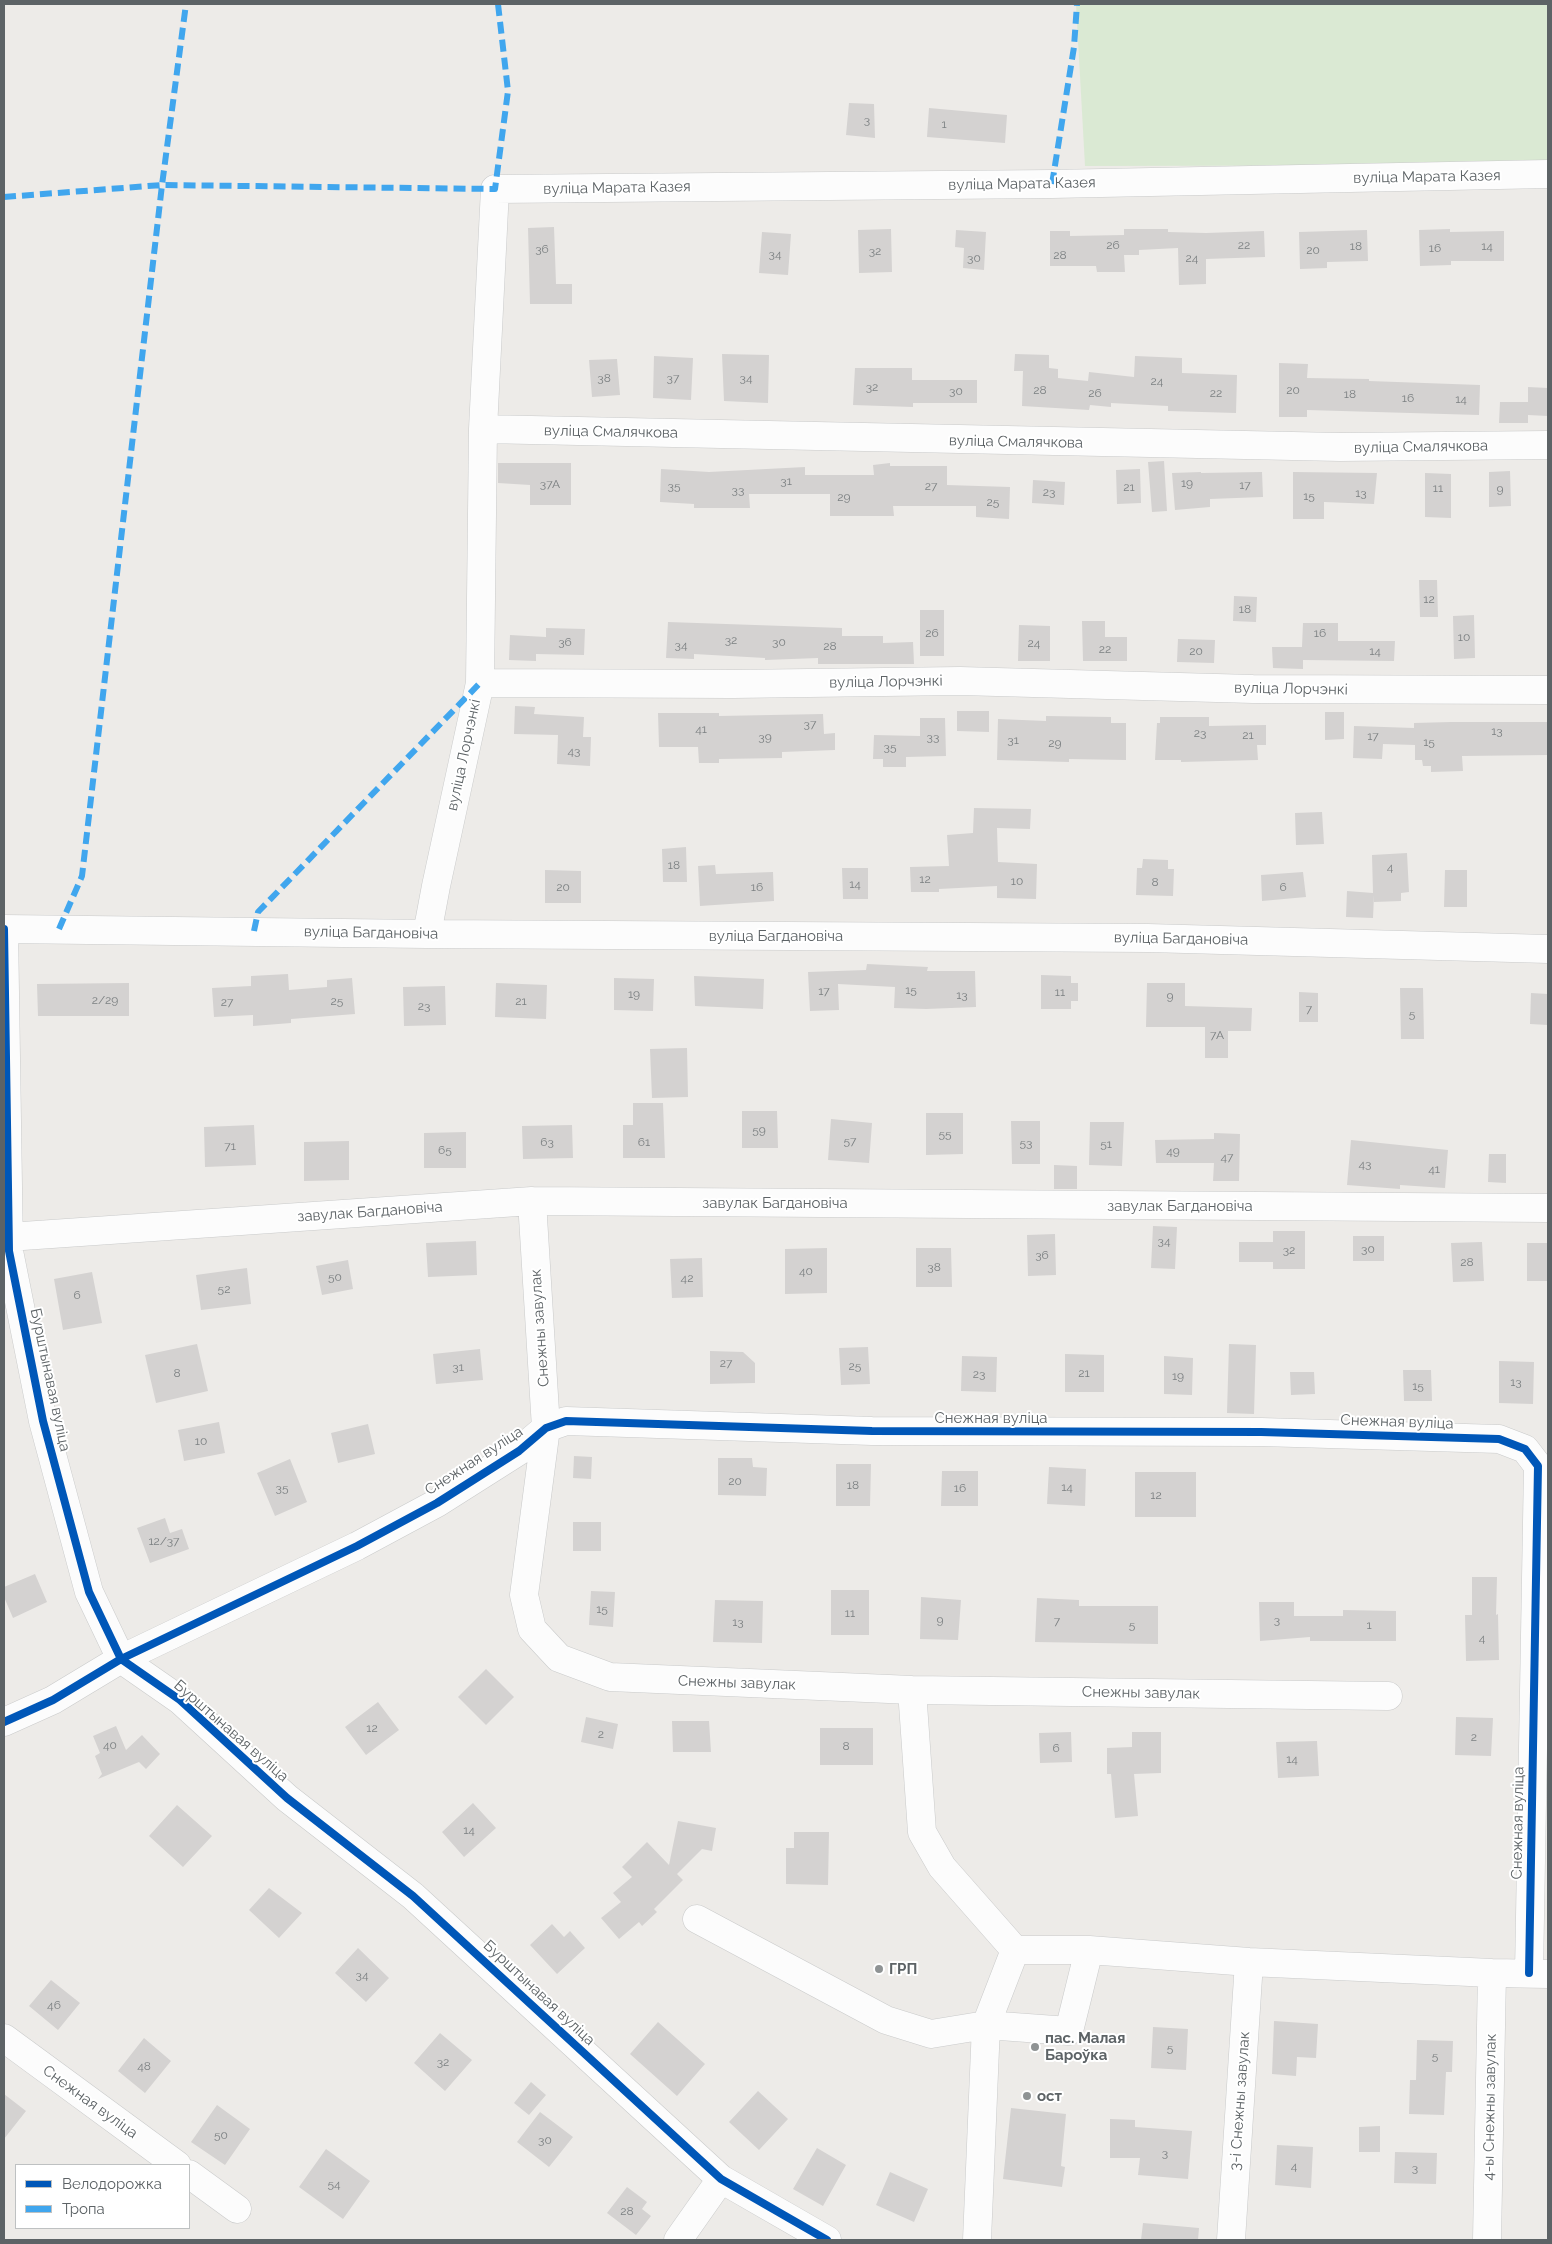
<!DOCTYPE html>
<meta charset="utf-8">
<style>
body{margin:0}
#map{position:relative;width:1552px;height:2244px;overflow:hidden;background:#edebe8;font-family:Raleway,sans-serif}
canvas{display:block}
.frame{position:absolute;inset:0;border:5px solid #5d6366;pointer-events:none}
.legend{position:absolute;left:15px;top:2164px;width:175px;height:65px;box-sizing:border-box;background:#fff;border:1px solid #bec1c2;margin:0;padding:6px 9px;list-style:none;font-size:15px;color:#5d6366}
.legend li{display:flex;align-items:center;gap:10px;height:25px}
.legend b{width:25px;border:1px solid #bec1c2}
</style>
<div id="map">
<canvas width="1552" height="2244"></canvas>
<div class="frame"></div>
<ul class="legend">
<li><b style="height:6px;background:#0057b8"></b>Велодорожка</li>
<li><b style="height:6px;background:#40a6ee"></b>Тропа</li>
</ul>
</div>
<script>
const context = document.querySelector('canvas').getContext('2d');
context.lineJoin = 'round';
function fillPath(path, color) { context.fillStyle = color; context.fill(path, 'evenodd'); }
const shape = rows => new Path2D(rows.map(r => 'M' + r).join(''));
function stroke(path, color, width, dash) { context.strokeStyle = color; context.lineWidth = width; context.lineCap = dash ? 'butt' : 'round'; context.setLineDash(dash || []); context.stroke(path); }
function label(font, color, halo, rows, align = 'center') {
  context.font = font + ' Raleway,sans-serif'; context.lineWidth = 4; context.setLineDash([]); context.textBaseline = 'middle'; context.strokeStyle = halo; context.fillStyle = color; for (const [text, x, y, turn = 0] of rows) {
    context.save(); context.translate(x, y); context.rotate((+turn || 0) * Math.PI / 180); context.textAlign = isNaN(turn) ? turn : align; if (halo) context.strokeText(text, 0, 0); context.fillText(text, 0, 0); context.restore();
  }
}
const green = shape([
 [1076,4,1548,4,1548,165,1085,166]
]);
const building = shape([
 [849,103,874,104,875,138,846,135],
 [929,108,1007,115,1005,143,927,137],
 [554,227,556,284,572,284,572,304,530,304,528,228],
 [891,229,892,272,859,273,858,230],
 [1124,229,1168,229,1168,232,1206,233,1264,231,1265,257,1206,259,1206,284,1179,285,1178,248,1139,250,1139,255,1124,255,1125,272,1097,272,1096,266,1050,266,1050,231,1070,231,1070,236,1124,235],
 [1450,229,1450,232,1504,231,1504,261,1451,261,1451,265,1420,266,1419,230],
 [956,230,986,232,984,270,963,268,964,248,955,247],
 [1367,230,1368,261,1327,262,1327,268,1300,269,1299,232],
 [762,232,791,234,788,275,759,273],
 [722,354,769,355,768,403,724,401],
 [1015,354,1049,355,1049,368,1058,369,1058,378,1088,381,1089,372,1134,377,1135,356,1182,358,1182,373,1237,375,1236,413,1168,411,1168,406,1111,403,1111,407,1090,405,1089,410,1022,406,1023,371,1014,371],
 [654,356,693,358,691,400,653,398],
 [617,359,620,395,592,397,589,360],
 [1279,363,1308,364,1307,378,1369,379,1369,381,1480,385,1479,415,1307,410,1307,417,1279,417],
 [855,368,912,368,912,380,977,380,977,403,913,403,913,407,853,405],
 [1528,387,1548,388,1548,416,1528,415,1528,423,1499,423,1500,402,1528,402,1528,409],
 [1164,461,1167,511,1152,512,1148,462],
 [498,463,571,463,571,505,530,505,530,485,498,483],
 [890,463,890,466,947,466,947,485,1010,487,1009,519,976,517,976,506,893,506,894,516,830,516,830,494,749,494,750,508,694,508,694,504,660,502,661,469,709,472,805,467,805,475,874,475,873,465],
 [1140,469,1141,503,1117,504,1116,470],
 [1510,471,1511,506,1489,507,1489,472],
 [1201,472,1201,473,1262,472,1263,497,1210,499,1210,507,1175,510,1172,473],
 [1293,472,1377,473,1374,504,1324,502,1324,519,1293,519],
 [1425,473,1451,474,1451,518,1425,517],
 [1033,480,1065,482,1064,505,1032,503],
 [1419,580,1437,580,1438,617,1420,617],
 [1234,596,1257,597,1256,622,1233,621],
 [920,610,944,610,944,656,920,656],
 [1474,615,1475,658,1454,659,1453,616],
 [1082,621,1105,621,1105,637,1127,637,1127,661,1083,661],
 [668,622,842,628,842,636,883,636,883,643,913,642,914,664,818,664,818,658,765,660,765,658,694,654,694,659,666,658],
 [1303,623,1338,623,1338,641,1395,641,1394,661,1303,660,1303,669,1273,668,1272,647,1302,647],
 [1019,625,1050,626,1050,661,1018,661],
 [546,628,585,629,584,655,536,654,536,661,509,660,510,635,546,637],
 [1178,639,1215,640,1214,663,1177,662],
 [515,706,535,707,534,714,584,717,583,737,591,737,590,766,557,764,558,735,514,734],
 [957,711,989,711,989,732,957,731],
 [1325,712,1344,712,1344,739,1325,740],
 [658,713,719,713,719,716,823,714,824,734,835,733,835,750,782,752,782,758,719,759,719,763,699,763,698,747,659,747],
 [1046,716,1111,717,1111,723,1126,723,1126,760,1069,759,1069,762,997,760,998,719,1046,721],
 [1160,717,1209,717,1209,726,1266,725,1266,745,1257,745,1258,760,1181,762,1181,760,1155,760,1157,723,1160,723],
 [920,718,945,718,946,756,906,757,906,767,883,767,883,759,873,759,874,735,920,736],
 [1451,722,1548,722,1548,755,1462,756,1463,771,1431,772,1431,766,1423,766,1422,760,1415,760,1415,745,1383,744,1382,759,1353,758,1354,726,1414,728,1414,723],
 [974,808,1031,809,1030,829,997,828,998,862,1037,864,1036,899,997,898,997,886,939,889,939,892,911,892,910,867,949,866,947,835,973,833],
 [1322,812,1324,844,1296,845,1295,813],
 [686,847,687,882,663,882,662,849],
 [1407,853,1409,892,1401,893,1401,901,1374,902,1374,895,1373,918,1346,917,1347,891,1373,893,1372,855],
 [1143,859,1168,860,1168,869,1174,869,1173,896,1136,895,1137,868,1142,868],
 [715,865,716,874,773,872,774,901,700,906,698,866],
 [842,868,868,868,868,899,843,899],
 [545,870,581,871,581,903,545,903],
 [1445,870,1467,870,1467,907,1444,907],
 [1303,872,1306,897,1262,901,1261,875],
 [867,964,928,967,927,971,975,971,976,1007,926,1009,894,1008,895,987,838,984,839,1010,810,1011,808,972,866,970],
 [288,974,289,990,327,987,327,980,352,978,355,1014,291,1019,291,1023,253,1026,253,1015,214,1017,212,988,251,986,251,976],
 [1041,975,1071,976,1071,983,1078,983,1078,1001,1071,1001,1071,1009,1041,1009],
 [694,976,764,979,763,1009,695,1006],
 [614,978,654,979,653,1011,614,1010],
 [129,983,129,1016,38,1016,37,984],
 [496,983,547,985,546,1019,495,1017],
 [1147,983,1185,983,1185,1006,1252,1008,1251,1031,1228,1031,1228,1058,1205,1058,1205,1027,1146,1027],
 [445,986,446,1025,404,1026,403,987],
 [1400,988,1423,988,1424,1039,1401,1039],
 [1299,992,1318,993,1318,1022,1299,1022],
 [1531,993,1548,994,1548,1025,1530,1024],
 [687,1048,688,1097,652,1098,650,1049],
 [633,1103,663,1103,665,1158,623,1158,623,1125,633,1125],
 [742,1111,777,1111,778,1148,742,1148],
 [926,1113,963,1113,963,1154,926,1155],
 [831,1119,872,1123,869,1163,828,1160],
 [1011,1121,1040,1121,1040,1164,1012,1164],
 [1090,1122,1124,1122,1122,1166,1089,1165],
 [254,1125,256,1165,205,1167,204,1127],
 [572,1125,573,1158,523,1159,522,1126],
 [466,1132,466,1168,424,1168,424,1133],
 [1214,1133,1240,1134,1239,1181,1213,1181,1214,1163,1156,1163,1155,1140,1214,1139],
 [1351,1140,1448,1150,1445,1188,1400,1185,1400,1189,1347,1185],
 [349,1141,349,1180,304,1181,304,1142],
 [1489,1154,1506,1154,1506,1183,1488,1182],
 [1054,1165,1077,1166,1077,1189,1054,1189],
 [1153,1226,1177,1227,1175,1269,1151,1268],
 [1273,1231,1305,1231,1305,1269,1273,1269,1273,1262,1239,1262,1239,1242,1273,1242],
 [1055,1234,1056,1275,1028,1276,1027,1235],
 [1353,1236,1384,1236,1384,1261,1353,1261],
 [476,1241,477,1275,428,1277,426,1243],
 [1482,1242,1484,1281,1453,1282,1451,1243],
 [1527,1243,1548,1243,1547,1281,1527,1281],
 [827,1248,827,1293,785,1294,785,1249],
 [916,1248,951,1248,952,1287,916,1287],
 [702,1258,703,1297,672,1298,670,1259],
 [348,1260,353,1289,322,1295,316,1266],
 [247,1268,251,1304,201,1310,196,1275],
 [92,1272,102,1323,63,1330,54,1279],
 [197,1344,208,1391,156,1403,145,1355],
 [1229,1344,1256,1345,1254,1414,1227,1413],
 [868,1347,870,1384,841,1385,839,1348],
 [480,1349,483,1380,436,1384,433,1354],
 [710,1351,743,1352,755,1363,755,1383,710,1384],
 [1065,1354,1104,1355,1104,1392,1065,1392],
 [962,1356,997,1357,996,1392,961,1391],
 [1164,1356,1193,1358,1192,1395,1164,1394],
 [1499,1361,1534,1362,1533,1404,1499,1403],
 [1403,1370,1431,1370,1432,1401,1404,1401],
 [1290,1372,1314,1372,1315,1394,1291,1395],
 [219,1422,225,1453,184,1461,178,1430],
 [368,1424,375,1454,338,1463,331,1433],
 [574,1456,592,1457,591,1479,573,1478],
 [718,1458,752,1458,753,1467,767,1468,766,1496,718,1495],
 [290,1459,307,1502,275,1516,257,1473],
 [836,1464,871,1464,870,1506,836,1506],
 [1049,1467,1086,1469,1085,1506,1047,1504],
 [942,1471,978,1471,978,1506,941,1506],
 [1135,1472,1196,1472,1196,1517,1135,1517],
 [165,1518,170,1533,182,1529,189,1549,150,1563,137,1528],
 [573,1522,601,1522,601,1551,573,1551],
 [35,1574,47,1602,13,1618,4,1597,4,1587],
 [1472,1577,1497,1577,1496,1615,1498,1614,1499,1660,1466,1661,1465,1615,1472,1615],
 [831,1590,869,1590,869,1635,831,1635],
 [591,1591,615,1592,613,1627,589,1625],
 [921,1597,961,1600,958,1640,920,1639],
 [1037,1598,1079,1600,1079,1606,1158,1606,1158,1644,1035,1642],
 [715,1600,763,1601,762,1643,713,1642],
 [1259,1602,1294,1602,1294,1616,1343,1616,1343,1610,1396,1611,1396,1641,1310,1641,1310,1637,1260,1641],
 [486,1669,514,1697,486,1725,458,1697],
 [378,1702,399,1730,366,1755,345,1727],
 [586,1717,618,1724,613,1749,581,1742],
 [1456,1717,1493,1718,1491,1756,1455,1755],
 [672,1721,709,1721,711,1752,673,1752],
 [116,1726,126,1750,142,1735,160,1754,146,1769,139,1762,98,1779,102,1774,95,1756,100,1753,93,1736],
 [820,1728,873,1728,873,1765,820,1765],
 [1071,1732,1072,1762,1040,1763,1039,1733],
 [1132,1732,1161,1732,1161,1773,1134,1774,1138,1816,1115,1818,1111,1774,1107,1774,1107,1748,1132,1747],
 [1317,1741,1319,1776,1278,1778,1276,1742],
 [473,1803,496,1828,464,1857,442,1832],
 [177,1805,212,1836,183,1867,149,1836],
 [678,1821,716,1828,712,1851,702,1849,677,1874,683,1880,654,1909,657,1912,642,1926,639,1922,619,1939,601,1918,621,1902,613,1893,632,1877,622,1867,647,1842,669,1865],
 [794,1832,829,1832,828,1885,786,1884,786,1848,794,1848],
 [269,1888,302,1913,279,1938,249,1910],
 [552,1924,564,1937,570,1931,585,1948,557,1974,530,1945],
 [358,1948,389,1978,366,2002,335,1973],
 [51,1980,80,2003,58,2030,29,2006],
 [1274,2021,1318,2024,1316,2058,1297,2057,1296,2076,1272,2074],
 [658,2022,705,2064,677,2096,630,2054],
 [1153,2027,1188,2029,1186,2070,1151,2068],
 [440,2033,472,2060,445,2091,414,2063],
 [144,2038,171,2061,145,2093,118,2071],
 [1417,2040,1453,2041,1452,2072,1446,2072,1444,2115,1409,2114,1410,2080,1416,2080],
 [531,2082,546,2095,529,2115,514,2103],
 [758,2091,788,2119,759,2150,729,2122],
 [4,2094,26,2111,4,2139],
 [217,2105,250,2129,225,2165,191,2142],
 [1011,2108,1066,2114,1061,2166,1065,2167,1062,2187,1003,2179],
 [540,2112,573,2137,549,2167,517,2142],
 [1110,2119,1135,2120,1135,2127,1192,2131,1188,2179,1138,2175,1140,2158,1110,2158],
 [1380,2126,1380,2152,1359,2152,1359,2127],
 [1277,2145,1313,2147,1311,2188,1275,2185],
 [817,2148,846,2165,823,2206,793,2189],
 [326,2149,370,2181,343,2219,299,2187],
 [1395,2152,1437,2153,1436,2184,1394,2183],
 [890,2172,928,2189,914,2222,876,2205],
 [627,2187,647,2202,642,2209,651,2216,636,2235,607,2213],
 [1143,2223,1199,2228,1198,2240,1141,2240]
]);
const minor = shape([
 [483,429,1340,447,1548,445],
 [480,683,483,429,495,189,1052,184,1548,174],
 [4,929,9,1251,43,1421,89,1592,121,1659,180,1700,287,1798,413,1896,721,2179,827,2240],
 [4,929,427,934,1148,938,1548,949],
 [427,934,436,886,480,683,733,684,960,681,1253,689,1548,690],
 [532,1201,546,1428,524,1595,532,1629,559,1658,610,1677,912,1690,1388,1696],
 [4,1239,8,1237,532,1201,1548,1208],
 [912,1690,922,1832,942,1867,1015,1950],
 [4,1722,53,1700,121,1659,357,1546,437,1503,519,1451,546,1428,566,1421,872,1431,1261,1432,1499,1439,1525,1449,1538,1466,1529,1973],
 [697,1919,886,2020,931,2034,986,2025,1069,2031,1089,1950],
 [4,2038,177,2165],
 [189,2174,237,2209],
 [678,2240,721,2179],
 [977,2240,986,2025,1015,1950,1089,1950,1249,1962,1492,1973,1548,1974],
 [1231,2240,1249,1962],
 [1487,2240,1492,1973]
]);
const quiet = shape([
 [1052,184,1074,47,1077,4],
 [4,197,162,185,495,189,508,91,498,4],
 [59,929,82,876,162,185,186,4],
 [254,931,258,912,480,683]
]);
const cycleway = shape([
 [4,929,9,1251,43,1421,89,1592,121,1659,180,1700,287,1798,413,1896,721,2179,827,2240],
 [4,1722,53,1700,121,1659,357,1546,437,1503,519,1451,546,1428,566,1421,872,1431,1261,1432,1499,1439,1525,1449,1538,1466,1529,1973]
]);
const markers = [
 [879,1969,5,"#8f9394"],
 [1035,2047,5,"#8f9394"],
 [1027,2096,5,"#8f9394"]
];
const numberNames = [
 ["3",867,120],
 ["1",944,124],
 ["26",1113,245],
 ["22",1244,245],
 ["18",1356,246],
 ["14",1487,246],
 ["16",1435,248],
 ["36",542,249],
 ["20",1313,250],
 ["32",875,251],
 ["34",775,254],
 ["28",1060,255],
 ["30",974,258],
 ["24",1192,258],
 ["38",604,378],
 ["37",673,378],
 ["34",746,378],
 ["24",1157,381],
 ["32",872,387],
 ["28",1040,390],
 ["20",1293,390],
 ["30",956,391],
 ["26",1095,393],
 ["22",1216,393],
 ["18",1350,394],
 ["16",1408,398],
 ["14",1461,399],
 ["31",786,481],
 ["19",1187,483],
 ["37А",550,484],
 ["17",1245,485],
 ["35",674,486],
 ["27",931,486],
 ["21",1129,487],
 ["11",1438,488],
 ["9",1500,489],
 ["33",738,490],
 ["23",1049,492],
 ["13",1361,493],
 ["15",1309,496],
 ["29",844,497],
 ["25",993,502],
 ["12",1429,599],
 ["18",1245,609],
 ["26",932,633],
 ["16",1320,633],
 ["10",1464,637],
 ["32",731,640],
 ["36",565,642],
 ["30",779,642],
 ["24",1034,643],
 ["34",681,645],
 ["28",830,646],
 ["22",1105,649],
 ["20",1196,651],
 ["14",1375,651],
 ["37",810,724],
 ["41",701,729],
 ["13",1497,731],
 ["23",1200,733],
 ["21",1248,735],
 ["17",1373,736],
 ["39",765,737],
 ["33",933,737],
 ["31",1013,740],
 ["15",1429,742],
 ["29",1055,743],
 ["35",890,747],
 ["43",574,751],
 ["18",674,865],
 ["4",1390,867],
 ["12",925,879],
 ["10",1017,881],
 ["8",1155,882],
 ["14",855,884],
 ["20",563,887],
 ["16",757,887],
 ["6",1283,887],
 ["15",911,990],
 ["17",824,991],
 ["11",1060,992],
 ["19",634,994],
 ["13",962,995],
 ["9",1170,996],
 ["2/29",105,1000],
 ["25",337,1001],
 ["21",521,1001],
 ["27",227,1002],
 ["23",424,1006],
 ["7",1309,1009],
 ["5",1412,1014],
 ["7А",1217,1035],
 ["59",759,1130],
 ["55",945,1134],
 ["57",850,1141],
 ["63",547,1142],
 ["61",644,1142],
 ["53",1026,1143],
 ["51",1106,1144],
 ["71",230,1146],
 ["65",445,1150],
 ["49",1173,1151],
 ["47",1227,1157],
 ["43",1365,1164],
 ["41",1434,1169],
 ["34",1164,1241],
 ["30",1368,1249],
 ["32",1289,1250],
 ["36",1042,1255],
 ["28",1467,1262],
 ["38",934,1267],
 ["40",806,1271],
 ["50",335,1277],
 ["42",687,1278],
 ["52",224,1289],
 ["6",77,1295],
 ["27",726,1363],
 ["25",855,1366],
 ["31",458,1367],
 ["8",177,1373],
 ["21",1084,1373],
 ["23",979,1374],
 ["19",1178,1376],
 ["13",1516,1382],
 ["15",1418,1386],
 ["10",201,1441],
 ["20",735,1481],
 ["18",853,1485],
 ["14",1067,1487],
 ["35",282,1488],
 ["16",960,1488],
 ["12",1156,1495],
 ["12/37",164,1541],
 ["15",602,1609],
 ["11",850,1613],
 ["9",940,1620],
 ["3",1277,1620],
 ["7",1057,1621],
 ["13",738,1622],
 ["5",1132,1625],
 ["1",1369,1625],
 ["4",1482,1638],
 ["12",372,1728],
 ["2",601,1734],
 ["2",1474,1737],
 ["40",110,1745],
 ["8",846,1746],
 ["6",1056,1748],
 ["14",1292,1759],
 ["14",469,1830],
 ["34",362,1975],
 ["46",54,2005],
 ["5",1170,2048],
 ["5",1435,2056],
 ["32",443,2062],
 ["48",144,2066],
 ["50",221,2135],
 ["30",545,2140],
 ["3",1165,2153],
 ["4",1294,2166],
 ["3",1415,2168],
 ["54",334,2184],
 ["28",627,2211]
];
const streetNames = [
 ["вуліца Марата Казея",1427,177,-1],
 ["вуліца Марата Казея",1022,184,-1],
 ["вуліца Марата Казея",617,188,-1],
 ["вуліца Смалячкова",611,432,1],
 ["вуліца Смалячкова",1016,442,1],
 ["вуліца Смалячкова",1421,447,-1],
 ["вуліца Лорчэнкі",886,682,-1],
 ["вуліца Лорчэнкі",1291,689,1],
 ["вуліца Лорчэнкі",464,755,-78],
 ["вуліца Багдановіча",371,933,1],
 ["вуліца Багдановіча",776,936],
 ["вуліца Багдановіча",1181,939,1],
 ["завулак Багдановіча",775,1203],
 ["завулак Багдановіча",1180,1206],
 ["завулак Багдановіча",370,1212,-4],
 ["Снежны завулак",540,1328,-94],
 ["Бурштынавая вуліца",50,1380,78],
 ["Снежная вуліца",991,1418],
 ["Снежная вуліца",1397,1422,2],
 ["Снежная вуліца",474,1461,-33],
 ["Снежны завулак",737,1683,2],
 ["Снежны завулак",1141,1693,1],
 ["Бурштынавая вуліца",231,1731,41],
 ["Снежная вуліца",1518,1823,-89],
 ["Бурштынавая вуліца",539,1993,43],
 ["3-і Снежны завулак",1240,2101,-86],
 ["Снежная вуліца",90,2102,36],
 ["4-ы Снежны завулак",1490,2107,-89]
];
const poiNames = [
 ["ГРП",889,1969],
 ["пас. Малая",1045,2038],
 ["Бароўка",1045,2055],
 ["ост",1037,2096]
];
fillPath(green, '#dae9d3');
fillPath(building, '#d4d2d1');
stroke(minor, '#c9caca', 29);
stroke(minor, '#fcfcfc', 28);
stroke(quiet, '#40a6ee', 6, [12, 6]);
stroke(cycleway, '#0057b8', 8);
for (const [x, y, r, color] of markers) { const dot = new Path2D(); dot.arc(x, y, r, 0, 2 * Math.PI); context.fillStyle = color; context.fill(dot); stroke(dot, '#fff', 2); }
label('12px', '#7c8082', null, numberNames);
label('15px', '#5d6366', '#fff', streetNames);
label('bold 15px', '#5d6366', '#fff', poiNames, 'left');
</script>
